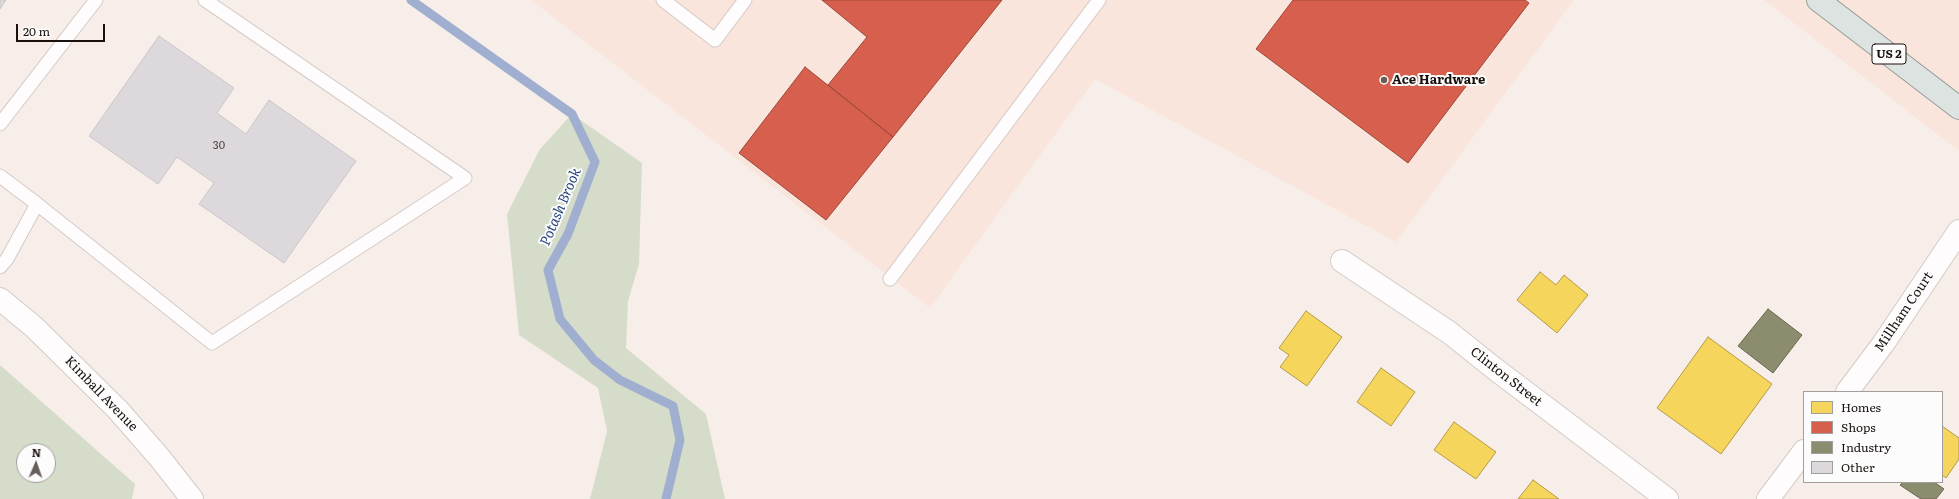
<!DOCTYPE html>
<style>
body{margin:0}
#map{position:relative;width:1959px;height:499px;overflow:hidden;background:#f7eeea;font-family:Literata,serif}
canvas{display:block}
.legend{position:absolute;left:1803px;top:391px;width:140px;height:92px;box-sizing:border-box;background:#fcfcfc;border:1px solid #a29e9c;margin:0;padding:5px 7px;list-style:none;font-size:12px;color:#1a110d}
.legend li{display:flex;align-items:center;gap:8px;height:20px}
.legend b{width:20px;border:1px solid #a29e9c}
.north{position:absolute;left:16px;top:443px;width:40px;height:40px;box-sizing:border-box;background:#fcfcfc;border:1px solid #a29e9c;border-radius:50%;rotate:2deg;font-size:11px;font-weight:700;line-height:16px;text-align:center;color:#1a110d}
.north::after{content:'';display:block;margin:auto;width:14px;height:18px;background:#675e5a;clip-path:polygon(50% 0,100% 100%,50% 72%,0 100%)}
.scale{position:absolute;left:16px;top:24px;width:89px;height:18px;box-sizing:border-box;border:2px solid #1a110d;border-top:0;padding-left:5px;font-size:12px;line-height:14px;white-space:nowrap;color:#1a110d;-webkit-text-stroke:3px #fcfcfc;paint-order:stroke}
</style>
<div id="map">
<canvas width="1959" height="499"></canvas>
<ul class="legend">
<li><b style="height:11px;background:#f6d55c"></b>Homes</li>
<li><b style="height:11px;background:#d6604d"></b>Shops</li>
<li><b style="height:11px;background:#8c8c6e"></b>Industry</li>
<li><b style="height:11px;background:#dcd8dc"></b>Other</li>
</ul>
<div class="north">N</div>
<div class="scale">20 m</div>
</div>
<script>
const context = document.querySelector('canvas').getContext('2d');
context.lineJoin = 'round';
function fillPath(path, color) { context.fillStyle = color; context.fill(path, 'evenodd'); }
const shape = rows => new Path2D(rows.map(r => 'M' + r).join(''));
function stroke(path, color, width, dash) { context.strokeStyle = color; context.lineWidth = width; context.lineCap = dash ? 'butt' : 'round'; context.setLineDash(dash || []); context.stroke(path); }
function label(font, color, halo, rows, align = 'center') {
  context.font = font + ' Literata,serif'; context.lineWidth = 4; context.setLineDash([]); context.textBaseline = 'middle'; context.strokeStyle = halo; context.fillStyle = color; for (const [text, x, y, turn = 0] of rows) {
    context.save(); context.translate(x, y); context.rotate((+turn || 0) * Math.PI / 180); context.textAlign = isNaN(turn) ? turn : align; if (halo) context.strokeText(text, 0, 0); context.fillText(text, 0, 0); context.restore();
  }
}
const built = shape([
 [531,0,1574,0,1396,242,1095,79,930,308],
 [1764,0,1959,0,1959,151]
]);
const green = shape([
 [572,114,642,163,639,264,628,301,626,348,706,414,725,499,590,499,607,431,598,388,519,335,507,214,540,149],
 [0,365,135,484,132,499,0,499],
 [24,451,48,451,48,475,24,475]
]);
const homes = shape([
 [1540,272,1556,285,1564,275,1588,295,1557,333,1517,300,1540,272],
 [1306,311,1342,337,1307,386,1280,367,1289,355,1279,348,1306,311],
 [1708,337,1772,384,1721,454,1657,408,1708,337],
 [1381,368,1415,392,1391,426,1357,402,1381,368],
 [1454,422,1496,452,1476,479,1434,450,1454,422],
 [1942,426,1959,438,1959,459,1946,478,1942,475,1942,426],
 [1533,480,1559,499,1518,499,1533,480]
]);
const shops = shape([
 [822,0,1002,0,893,137,828,85,867,37,822,0],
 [1293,0,1525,0,1529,3,1408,163,1256,49,1293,0],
 [805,67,893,137,826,220,739,153,805,67]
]);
const industry = shape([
 [1768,309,1802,335,1773,373,1738,346,1768,309],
 [1903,482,1934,482,1944,489,1936,499,1921,499,1900,485,1903,482]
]);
const stream = shape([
 [411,0,572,114,595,162,568,234,548,270,560,319,594,360,620,380,673,406,680,440,666,499]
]);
const building = shape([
 [0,0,6,0,0,9,0,0],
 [159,36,234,88,217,113,246,134,269,100,356,161,284,263,199,204,214,183,177,157,158,184,89,136,159,36]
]);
const lane = shape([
 [663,0,715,40,745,0],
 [0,124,96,0],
 [0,176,37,204,7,259,0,267],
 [37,204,212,343,465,178,205,0],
 [890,279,1099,0]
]);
const street = shape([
 [1342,261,1450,333,1495,369,1667,499],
 [1847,392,1883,344,1959,231],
 [1768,499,1804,451]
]);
const secondary = shape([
 [0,299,34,327,118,410,159,457,192,499]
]);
const primary = shape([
 [1818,0,1959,108]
]);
const markers = [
 [1384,80,4,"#675e5a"]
];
const numberNames = [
 ["30",219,146]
];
const shields = [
 [1889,54,34]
];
const shieldNames = [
 ["US 2",1889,54]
];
const poiNames = [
 ["Ace Hardware",1392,80]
];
const streetNames = [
 ["Millham Court",1904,312,-56],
 ["Clinton Street",1506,377,38],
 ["Kimball Avenue",101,394,46]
];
const waterNames = [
 ["Potash Brook",561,207,-67]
];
fillPath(built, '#f9e5dc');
fillPath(green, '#d5dcca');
fillPath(homes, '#f6d55c');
stroke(homes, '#b49a44', 1);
fillPath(shops, '#d6604d');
stroke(shops, '#9e483a', 1);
fillPath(industry, '#8c8c6e');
stroke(industry, '#6a6751', 1);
stroke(stream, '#a0afd0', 9);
fillPath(building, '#dcd8dc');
stroke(building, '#cac6c9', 1);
stroke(lane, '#d4cac6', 15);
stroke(street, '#d4cac6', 24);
stroke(secondary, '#d4cac6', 24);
stroke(primary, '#959d98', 24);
stroke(lane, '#fefcfc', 13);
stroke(street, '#fefcfc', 22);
stroke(secondary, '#fefcfc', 22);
stroke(primary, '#dde3e1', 22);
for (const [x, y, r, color] of markers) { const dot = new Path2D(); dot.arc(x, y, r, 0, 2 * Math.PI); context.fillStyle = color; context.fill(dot); stroke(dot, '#fcfcfc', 1.5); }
label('11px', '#4c4442', null, numberNames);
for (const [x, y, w] of shields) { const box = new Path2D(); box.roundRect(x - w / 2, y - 10, w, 20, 3); context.fillStyle = '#fcfcfc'; context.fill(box); stroke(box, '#1a110d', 1); }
label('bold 12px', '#1a110d', null, shieldNames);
label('bold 13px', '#1a110d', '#fcfcfc', poiNames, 'left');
label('13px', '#1a110d', '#fcfcfc', streetNames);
label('italic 14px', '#23417d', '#fcfcfc', waterNames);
</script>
